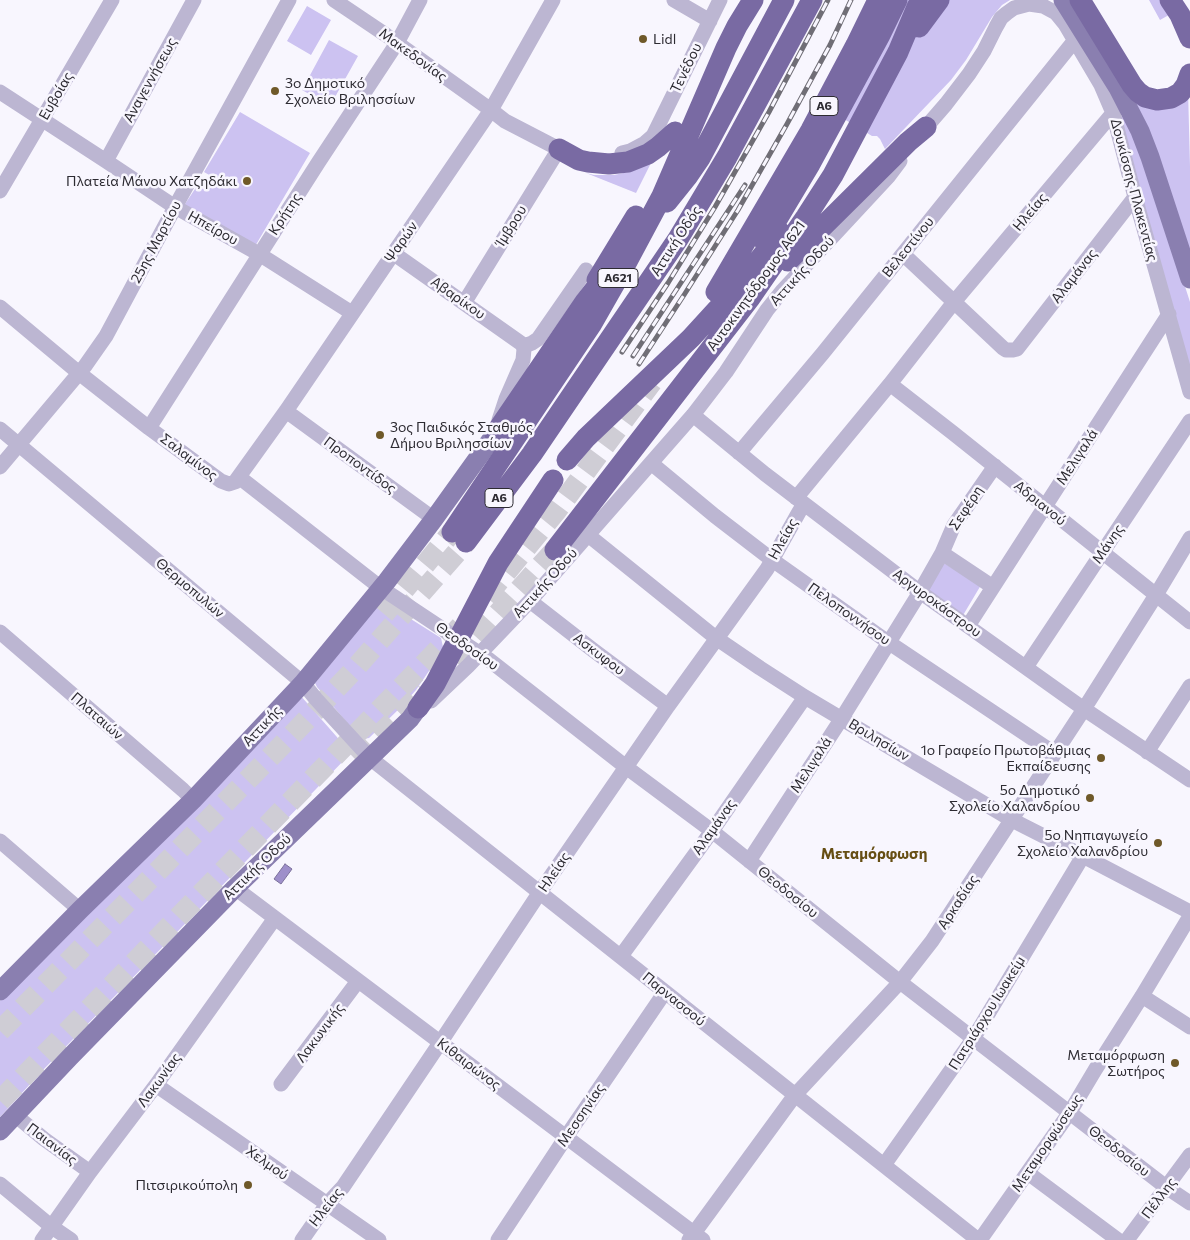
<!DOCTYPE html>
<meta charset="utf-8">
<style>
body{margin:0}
canvas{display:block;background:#f8f6fe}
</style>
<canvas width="1190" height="1240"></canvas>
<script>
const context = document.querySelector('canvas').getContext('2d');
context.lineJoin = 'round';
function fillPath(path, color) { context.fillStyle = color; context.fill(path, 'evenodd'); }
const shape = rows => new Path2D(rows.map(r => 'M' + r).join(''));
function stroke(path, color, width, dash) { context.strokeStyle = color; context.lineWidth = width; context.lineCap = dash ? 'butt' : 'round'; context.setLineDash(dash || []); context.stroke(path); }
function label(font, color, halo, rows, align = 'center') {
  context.font = font + ' Commissioner,sans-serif'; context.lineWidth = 5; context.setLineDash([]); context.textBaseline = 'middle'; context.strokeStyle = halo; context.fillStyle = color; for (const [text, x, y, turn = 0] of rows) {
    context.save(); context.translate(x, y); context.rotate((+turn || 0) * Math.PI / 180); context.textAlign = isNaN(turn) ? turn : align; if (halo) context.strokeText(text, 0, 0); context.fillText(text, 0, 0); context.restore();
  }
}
const green = shape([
 [905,0,1010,0,1002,5,992,17,966,60,951,80,885,149,880,139,877,136,872,136,844,119],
 [1149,0,1179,0,1183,7,1160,20],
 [307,6,331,20,311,55,287,41],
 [329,40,358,56,330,106,302,90],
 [1188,89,1190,167,1190,266,1130,96],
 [240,112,310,153,254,248,183,207,197,186,204,189,211,176,204,172],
 [1122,116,1130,130,1152,184,1190,302,1190,370,1119,118],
 [651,163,636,193,586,173,594,175,614,175,628,172],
 [942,562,981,585,962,617,925,592],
 [382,603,387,604,441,638,443,647,431,668,416,690,399,709,369,738,363,739,359,737,317,687,315,683,377,606],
 [300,695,351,753,42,1071,0,1117,0,1001,94,907]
]);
const water = shape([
 [285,864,292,869,281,884,274,879,285,864]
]);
const highwayTunnel = shape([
 [486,597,557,510,652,382],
 [384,614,452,532],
 [455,661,555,550],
 [355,759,424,691],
 [0,1031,293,734,352,672,466,542],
 [0,1101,461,626]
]);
const minor = shape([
 [334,0,386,35,491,110,505,121,559,149,464,303],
 [674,0,710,21],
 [0,92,106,161,175,207,259,254,352,313],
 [920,134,946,104,969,74,984,51,996,27,1001,18,1007,13,1014,8,1029,4,1043,6,1056,13,1065,24,1101,85,1113,113,1135,197,1190,392],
 [622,153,630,151,645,143,653,136,720,0],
 [106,161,194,0],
 [0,191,112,0],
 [393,253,522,344],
 [903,254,1003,348,1006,350,1013,350,1017,349,1135,197],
 [0,307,79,373,149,428,221,481,229,484,235,482,286,411,491,110,553,0],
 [522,344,527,345,532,343,538,339,586,270],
 [890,384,953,433,1190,622],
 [286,411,434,519],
 [693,415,765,474,920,592,1084,709,1190,780],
 [499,420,506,399,523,360,524,349,522,344],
 [149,428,318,163,397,43,420,0],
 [0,429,303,683,316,699,370,758,978,1240],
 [739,453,823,353,1075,40],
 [651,463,715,516,771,559,888,642,1054,753],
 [0,467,85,366,106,336,175,207,289,0],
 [239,477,381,588,488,659,626,767,712,831,900,982,1166,1187,1190,1203],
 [796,498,890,384,954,302,1113,113],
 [588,535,716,638,760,668,805,697,1012,820,1083,856,1190,912],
 [942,553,993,587],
 [530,601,593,650,668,706],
 [968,626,1169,314],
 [0,632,183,790,193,800],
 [1026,667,1190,421],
 [431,701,468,666,530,601,693,415,726,372,767,310,783,290,888,177,900,161],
 [1147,752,1190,686],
 [0,841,80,910],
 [749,861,842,718,917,597,942,553,954,525,995,466],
 [235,888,703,1240],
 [621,956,712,831,805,697],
 [1142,996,1190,1027],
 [281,1084,358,981],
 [156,1085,379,1240],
 [15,1115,44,1139,90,1172],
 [884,1165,973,1039,1083,856],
 [1028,1173,1118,1240],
 [0,1184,52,1227,71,1240],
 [42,1240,90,1172,156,1085,275,918],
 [302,1240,327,1204,343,1187,440,1043,540,892,668,706,767,569,799,512,804,504],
 [498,1240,566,1137,665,992],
 [689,1240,795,1095,900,982,932,941,1084,709,1156,595,1190,538],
 [980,1240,1070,1112,1095,1070,1142,996,1190,916],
 [1127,1240,1190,1155]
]);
const major = shape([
 [1063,0,1118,88,1140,131,1150,157,1190,279],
 [0,991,80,910,193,800,303,683,387,581,434,519,495,434],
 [0,1131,70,1057,235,888,410,719,418,708]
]);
const highway = shape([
 [1080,0,1132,85,1138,92,1145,97,1157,100,1171,98,1180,93,1186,85,1190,74],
 [1170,0,1180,15,1190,38],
 [919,27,939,0],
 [559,149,579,160,588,162,609,164,628,162,648,154,658,147,675,132],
 [667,202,687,177,700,158,784,0],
 [764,241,810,164,880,35,897,0],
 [788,261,908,142,926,127],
 [597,280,636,216],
 [716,292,811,130,856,45,878,0],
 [495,434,585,302,610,270],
 [567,460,586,438,691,338,734,291,770,246,780,232],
 [452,532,591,325,623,269,662,196,726,48,737,26,753,0],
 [466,542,532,454,678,239,727,157,812,0],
 [555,550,750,298,806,217,833,175,898,52,917,7,921,0],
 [418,708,435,684,498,563,553,480]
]);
const rail = shape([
 [622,352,668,283,715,207,769,112,828,0],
 [633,356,745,185],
 [639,364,684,295,738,210,787,124,830,45,851,0]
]);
const markers = [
 [643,39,5,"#6f5929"],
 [275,91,5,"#6f5929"],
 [247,181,5,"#6f5929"],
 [380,435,5,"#6f5929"],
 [1101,758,5,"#6f5929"],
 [1090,798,5,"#6f5929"],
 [1158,843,5,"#6f5929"],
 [1175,1063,5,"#6f5929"],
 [248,1185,5,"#6f5929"]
];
const shields = [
 [824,106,28],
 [618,278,40],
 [499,498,28]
];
const shieldNames = [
 ["Α6",824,106],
 ["Α621",618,278],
 ["Α6",499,498]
];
const poiNames = [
 ["Lidl",653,39,"left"],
 ["3ο Δημοτικό",285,83,"left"],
 ["Σχολείο Βριλησσίων",285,99,"left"],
 ["Πλατεία Μάνου Χατζηδάκι",237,181],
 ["3ος Παιδικός Σταθμός",390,427,"left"],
 ["Δήμου Βριλησσίων",390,443,"left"],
 ["1ο Γραφείο Πρωτοβάθμιας",1091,750],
 ["Εκπαίδευσης",1091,766],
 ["5ο Δημοτικό",1080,790],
 ["Σχολείο Χαλανδρίου",1080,806],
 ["5ο Νηπιαγωγείο",1148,835],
 ["Σχολείο Χαλανδρίου",1148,851],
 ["Μεταμόρφωση",1165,1055],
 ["Σωτήρος",1165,1071],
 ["Πιτσιρικούπολη",238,1185]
];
const streetNames = [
 ["Μακεδονίας",413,55,36],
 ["Τενέδου",686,68,-64],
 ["Αναγεννήσεως",150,80,-61],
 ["Ευβοίας",56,96,-60],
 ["Δουκίσσης Πλακεντίας",1134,190,75],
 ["Ηλείας",1030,212,-50],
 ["Κρήτης",285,214,-57],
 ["Ίμβρου",511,226,-58],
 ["Ηπείρου",213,228,29],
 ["Αττική Οδός",676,241,-57],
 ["25ης Μαρτίου",156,242,-62],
 ["Ψαρών",401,242,-55],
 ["Βελεστίνου",908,247,-51],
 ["Αττικής Οδού",802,271,-48],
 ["Αλαμάνας",1074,276,-52],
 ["Αυτοκινητόδρομος Α621",756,286,-54],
 ["Αβαρίκου",458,298,35],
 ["Σαλαμίνος",189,457,37],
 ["Μελιγαλά",1077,457,-57],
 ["Προποντίδος",360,465,36],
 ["Αδριανού",1040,503,39],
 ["Σεφέρη",966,508,-57],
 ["Ηλείας",783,539,-61],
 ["Μάνης",1108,544,-56],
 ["Αττικής Οδού",545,583,-48],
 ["Θερμοπυλών",190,588,40],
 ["Αργυροκάστρου",937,603,36],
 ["Πελοποννήσου",849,614,35],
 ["Θεοδοσίου",467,646,35],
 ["Ασκυφου",599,654,37],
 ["Πλαταιών",97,716,41],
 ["Αττικής",262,726,-47],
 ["Βριλησίων",879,740,31],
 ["Μελιγαλά",811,765,-57],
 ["Αλαμάνας",714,827,-55],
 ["Αττικής Οδού",257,867,-44],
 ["Ηλείας",554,872,-56],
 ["Θεοδοσίου",788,892,39],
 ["Αρκαδίας",958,902,-57],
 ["Παρνασσού",674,999,39],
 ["Πατριάρχου Ιωακείμ",987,1013,-58],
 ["Λακωνικής",320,1033,-53],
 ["Κιθαιρώνος",469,1064,37],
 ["Λακωνίας",159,1080,-54],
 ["Μεσσηνίας",581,1115,-56],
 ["Μεταμορφώσεως",1047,1143,-56],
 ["Παιανίας",52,1144,37],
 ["Θεοδοσίου",1119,1151,38],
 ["Χελμού",267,1163,35],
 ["Πέλλης",1159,1198,-53],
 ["Ηλείας",326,1207,-52]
];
const neighbourhoodNames = [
 ["Μεταμόρφωση",874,854]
];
fillPath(green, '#ccc2f1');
fillPath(water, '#9e8fca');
stroke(water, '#7c719c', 1);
stroke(highwayTunnel, '#cfcdd5', 21, [21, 11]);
stroke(minor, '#bcb6d2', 15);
stroke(major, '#8a7fb0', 19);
stroke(highway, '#796aa3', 21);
stroke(rail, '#706e76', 5);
stroke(rail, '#f8f6fe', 3, [9]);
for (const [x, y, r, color] of markers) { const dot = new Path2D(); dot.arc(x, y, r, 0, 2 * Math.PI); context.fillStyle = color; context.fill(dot); stroke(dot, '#f8f6fe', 2); }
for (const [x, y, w] of shields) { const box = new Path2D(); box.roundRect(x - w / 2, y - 9.5, w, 19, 4); context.fillStyle = '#f8f6fe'; context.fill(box); stroke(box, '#2d2b32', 1); }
label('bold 12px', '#2d2b32', null, shieldNames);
label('14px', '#2d2b32', '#f8f6fe', poiNames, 'right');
label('14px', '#2d2b32', '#f8f6fe', streetNames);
label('bold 15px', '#664e13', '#f8f6fe', neighbourhoodNames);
</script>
